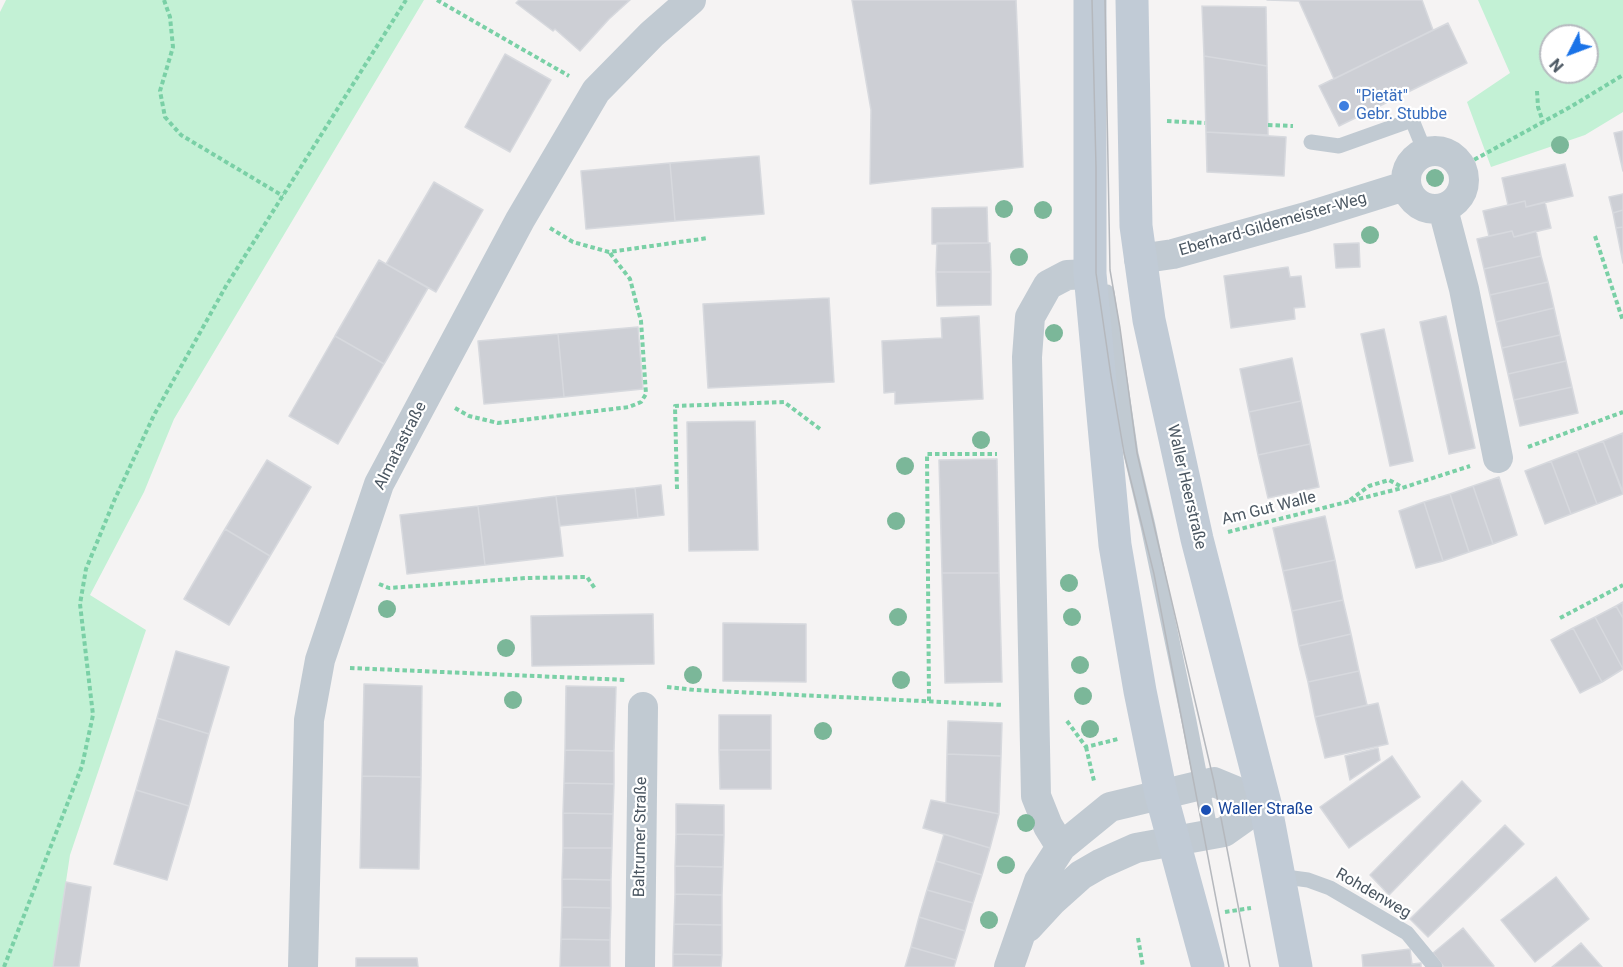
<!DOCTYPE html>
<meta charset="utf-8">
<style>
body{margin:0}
#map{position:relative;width:1623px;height:967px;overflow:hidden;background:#f5f3f3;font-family:Roboto,sans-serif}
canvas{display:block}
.north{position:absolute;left:1539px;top:24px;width:60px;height:60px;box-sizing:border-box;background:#fff;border:2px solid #b7bbc0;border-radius:50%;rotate:228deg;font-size:16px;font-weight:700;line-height:24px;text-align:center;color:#4a5661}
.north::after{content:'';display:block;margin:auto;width:21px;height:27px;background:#1a73e8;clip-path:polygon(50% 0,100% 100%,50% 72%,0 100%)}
</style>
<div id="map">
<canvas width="1623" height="967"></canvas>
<div class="north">N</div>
</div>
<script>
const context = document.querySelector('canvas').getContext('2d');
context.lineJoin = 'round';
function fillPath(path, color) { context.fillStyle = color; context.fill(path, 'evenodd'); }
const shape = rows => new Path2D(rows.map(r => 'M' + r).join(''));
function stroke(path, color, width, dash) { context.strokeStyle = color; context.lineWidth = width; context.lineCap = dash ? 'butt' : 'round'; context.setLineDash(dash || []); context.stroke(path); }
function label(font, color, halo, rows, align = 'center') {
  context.font = font + ' Roboto,sans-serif'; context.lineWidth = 4.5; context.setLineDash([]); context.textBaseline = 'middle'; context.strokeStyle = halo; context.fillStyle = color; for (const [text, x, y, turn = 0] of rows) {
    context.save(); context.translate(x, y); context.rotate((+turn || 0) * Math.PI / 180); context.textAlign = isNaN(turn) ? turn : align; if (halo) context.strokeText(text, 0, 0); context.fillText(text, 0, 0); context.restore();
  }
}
const green = shape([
 [6,0,424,0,174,419,144,492,90,595,146,630,70,855,53,967,0,967,0,12],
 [1478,0,1623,0,1623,112,1585,135,1491,167,1467,102,1510,73],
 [1551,36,1587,36,1587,72,1551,72]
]);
const building = shape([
 [519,0,630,0,609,19,580,51,555,29,553,31,516,3,519,0],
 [852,0,1016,0,1023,167,870,184,871,110,852,0],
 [1267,0,1422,0,1433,30,1334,79,1299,1,1267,0],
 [1202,6,1266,7,1267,66,1204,56,1202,6],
 [1448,23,1467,63,1339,126,1319,86,1448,23],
 [505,54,551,80,510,152,465,127,505,54],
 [1204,56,1267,66,1268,135,1206,132,1204,56],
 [1623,131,1623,171,1614,133,1623,131],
 [1206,132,1286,137,1284,176,1207,172,1206,132],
 [759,156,764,214,675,221,670,163,759,156],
 [670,163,675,221,586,229,581,171,670,163],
 [1565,164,1573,196,1526,207,1525,201,1508,205,1502,178,1565,164],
 [434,182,483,210,436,292,386,264,434,182],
 [1623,194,1623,210,1613,213,1609,197,1623,194],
 [1525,201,1526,207,1545,202,1551,228,1514,237,1512,231,1489,236,1483,211,1525,201],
 [987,207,988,243,932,244,932,208,987,207],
 [1623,210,1623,227,1616,228,1613,213,1623,210],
 [1623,227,1623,263,1616,228,1623,227],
 [1512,231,1514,237,1536,231,1541,256,1484,269,1477,239,1512,231],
 [937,243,990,243,991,272,936,272,937,243],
 [1359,243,1360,267,1336,268,1334,244,1359,243],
 [1541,256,1548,282,1490,295,1484,269,1541,256],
 [379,260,428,288,384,364,335,336,379,260],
 [1288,267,1290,277,1301,276,1305,307,1294,308,1295,319,1231,328,1224,276,1288,267],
 [936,272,991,272,991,305,937,306,936,272],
 [1548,282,1554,308,1496,322,1490,295,1548,282],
 [829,298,834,382,708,388,703,304,829,298],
 [1554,308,1560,335,1502,348,1496,322,1554,308],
 [979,316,983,399,895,404,895,392,884,393,882,341,942,338,941,318,979,316],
 [1446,316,1475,448,1449,454,1420,322,1446,316],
 [638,327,643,389,564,397,558,334,638,327],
 [1384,329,1413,461,1390,466,1361,334,1384,329],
 [558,334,564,397,484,404,478,341,558,334],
 [1560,335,1566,361,1508,374,1502,348,1560,335],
 [335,336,384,364,338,444,289,416,335,336],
 [1292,358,1301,401,1249,412,1240,369,1292,358],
 [1566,361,1572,387,1514,400,1508,374,1566,361],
 [1572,387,1578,413,1520,426,1514,400,1572,387],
 [1301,401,1310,444,1258,455,1249,412,1301,401],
 [755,421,758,550,689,551,687,422,755,421],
 [1623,433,1623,492,1603,441,1623,433],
 [1603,441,1623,494,1597,504,1577,451,1603,441],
 [1310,444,1319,487,1268,498,1258,455,1310,444],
 [1577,451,1597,504,1571,514,1551,461,1577,451],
 [997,459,999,573,942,573,939,460,997,459],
 [267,460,311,487,270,556,225,529,267,460],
 [1551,461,1571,514,1545,524,1525,471,1551,461],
 [1499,477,1517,535,1493,544,1473,486,1499,477],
 [661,485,664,515,638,518,635,488,661,485],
 [1473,486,1493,544,1469,552,1450,494,1473,486],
 [635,488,638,518,560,526,556,496,635,488],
 [1450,494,1469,552,1443,561,1424,502,1450,494],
 [556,496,563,556,485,565,478,506,556,496],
 [1424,502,1443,561,1416,568,1399,511,1424,502],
 [478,506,485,565,407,574,400,515,478,506],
 [1325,516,1335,560,1283,571,1273,528,1325,516],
 [225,529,270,556,229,625,184,599,225,529],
 [1335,560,1343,600,1292,611,1283,571,1335,560],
 [942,573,999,573,1002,682,945,683,942,573],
 [1343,600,1351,634,1299,646,1292,611,1343,600],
 [1623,602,1623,618,1616,606,1623,602],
 [1616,606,1623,618,1623,669,1595,617,1616,606],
 [653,614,654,664,532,666,531,616,653,614],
 [1595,617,1623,669,1602,682,1573,628,1595,617],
 [723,623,806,624,806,682,723,681,723,623],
 [1573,628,1602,682,1580,693,1551,640,1573,628],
 [1351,634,1359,671,1308,682,1299,646,1351,634],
 [176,651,229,667,209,734,157,718,176,651],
 [1359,671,1367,705,1315,717,1308,682,1359,671],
 [364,684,422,686,421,777,362,776,364,684],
 [566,686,616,687,614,751,565,750,566,686],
 [1378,703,1388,744,1325,758,1315,717,1378,703],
 [719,715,771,715,771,750,719,750,719,715],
 [157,718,209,734,189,806,136,790,157,718],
 [948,721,1002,723,1001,756,947,754,948,721],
 [1378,748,1380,760,1350,780,1345,756,1378,748],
 [565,750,614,751,614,784,564,783,565,750],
 [719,750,771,750,771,789,720,789,719,750],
 [947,754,1001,756,999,814,946,803,947,754],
 [1392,756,1420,797,1349,848,1320,807,1392,756],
 [362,776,421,777,419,869,360,868,362,776],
 [1462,781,1481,801,1389,895,1370,875,1462,781],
 [564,783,614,784,613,814,563,813,564,783],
 [136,790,189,806,167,880,114,864,136,790],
 [931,800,999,814,990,848,923,828,931,800],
 [676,804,724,805,724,835,676,834,676,804],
 [563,813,613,814,612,848,563,848,563,813],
 [1505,825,1524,844,1428,937,1410,919,1505,825],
 [676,834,724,835,723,867,675,866,676,834],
 [944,834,990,848,982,875,936,861,944,834],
 [563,848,612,848,611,880,562,879,563,848],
 [936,861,982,875,973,903,927,890,936,861],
 [675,866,723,867,722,895,675,894,675,866],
 [1556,877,1589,919,1535,962,1501,920,1556,877],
 [562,879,611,880,611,908,562,907,562,879],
 [66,882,91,887,79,967,53,967,66,882],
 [927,890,973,903,965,931,919,917,927,890],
 [675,894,722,895,722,925,674,924,675,894],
 [562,907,611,908,610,940,561,939,562,907],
 [919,917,965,931,956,960,911,947,919,917],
 [674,924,722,925,722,955,673,954,674,924],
 [1463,928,1494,966,1493,967,1444,967,1433,953,1463,928],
 [561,939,610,940,610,967,560,967,561,939],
 [1581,943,1602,967,1552,967,1581,943],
 [911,947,956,960,954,967,905,967,911,947],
 [1410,949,1412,964,1421,963,1421,967,1363,967,1362,955,1410,949],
 [673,954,722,955,721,967,673,967,673,954],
 [356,958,417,958,418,967,356,967,356,958]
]);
const path = shape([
 [164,0,170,17,173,47,160,91,165,117,181,135,283,196],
 [437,0,569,76],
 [1537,91,1538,107,1543,122],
 [1167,121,1205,123],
 [1268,125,1293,126],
 [1461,167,1572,106,1623,75],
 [550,228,573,242,609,252,708,238],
 [1595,236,1623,321],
 [455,408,469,416,498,423,629,407,641,402,646,394,641,321,630,279,609,252],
 [1528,447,1623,412],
 [677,489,675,406,784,402,820,429],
 [1350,500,1369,486,1389,480,1402,487],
 [1228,532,1402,488,1470,466],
 [379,584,389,588,526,578,587,577,596,590],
 [1560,618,1623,585],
 [350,668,627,680],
 [667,687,695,690,1004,705],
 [929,701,927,454,997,454],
 [1067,721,1086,747,1118,739],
 [1086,747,1094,781],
 [1225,912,1251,908],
 [1138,938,1143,967],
 [4,967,82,766,93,715,80,604,86,569,114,501,154,415,226,286,406,0]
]);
const service = shape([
 [1311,142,1339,146,1412,120,1425,152],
 [1107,292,1131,454,1148,526,1189,721,1211,834],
 [1278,876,1308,880,1330,888,1407,933,1435,967]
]);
const minor = shape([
 '1406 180a29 29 0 1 1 58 0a29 29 0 1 1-58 0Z',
 [1443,209,1464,289,1498,458],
 [1139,259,1173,254,1306,217,1405,186],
 [1061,847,1048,826,1036,796,1027,357,1030,317,1048,285,1067,275,1090,274],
 [1028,927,1052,901,1081,875,1100,864,1136,848,1224,832,1265,803],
 [303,967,309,720,320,660,379,484,520,220,596,91,652,34,691,0],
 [640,967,643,707],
 [1009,967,1039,881,1061,847,1110,807,1214,782,1265,803]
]);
const secondary = shape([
 [1090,0,1090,274,1115,545,1140,691,1161,794,1208,967],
 [1132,0,1136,226,1149,320,1197,539,1265,803,1296,967]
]);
const tram = shape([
 [1092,0,1096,167,1096,273,1111,376,1124,453,1154,574,1229,967],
 [1105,0,1110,270,1120,328,1137,453,1214,782,1250,967]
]);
const trees = [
 [1560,145],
 [1435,178],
 [1004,209],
 [1043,210],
 [1370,235],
 [1019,257],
 [1054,333],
 [981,440],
 [905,466],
 [896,521],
 [1069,583],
 [387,609],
 [898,617],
 [1072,617],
 [506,648],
 [1080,665],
 [693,675],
 [901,680],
 [1083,696],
 [513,700],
 [1090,729],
 [823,731],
 [1026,823],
 [1006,865],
 [989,920]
];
const markers = [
 [1344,106,6,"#3f7fe0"],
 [1206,810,6,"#1a4fb4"]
];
const shopNames = [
 ["\"Pietät\"",1356,97],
 ["Gebr. Stubbe",1356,115]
];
const streetNames = [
 ["Eberhard-Gildemeister-Weg",1273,225,-16],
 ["Almatastraße",401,446,-63],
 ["Waller Heerstraße",1186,487,77],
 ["Am Gut Walle",1269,509,-14],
 ["Baltrumer Straße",641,837,-89],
 ["Rohdenweg",1373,894,30]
];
const transitNames = [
 ["Waller Straße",1218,810]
];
fillPath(green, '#c3f1d5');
fillPath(building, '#cdcfd5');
stroke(building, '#d7d9de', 1.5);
stroke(path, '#7ad0a6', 4, [4.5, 3]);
stroke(service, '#c1cad2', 15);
stroke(minor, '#c1cad2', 30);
stroke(secondary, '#c1cbd6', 33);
stroke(tram, '#b5b8bd', 1.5);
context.fillStyle = '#7bb799';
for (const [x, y] of trees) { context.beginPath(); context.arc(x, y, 9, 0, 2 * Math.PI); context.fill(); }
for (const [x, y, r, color] of markers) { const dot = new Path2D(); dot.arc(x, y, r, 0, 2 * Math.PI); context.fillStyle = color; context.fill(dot); stroke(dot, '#fff', 2); }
label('16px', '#366cbe', '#fff', shopNames, 'left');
label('16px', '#4a5661', '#fff', streetNames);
label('16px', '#164399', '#fff', transitNames, 'left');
</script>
